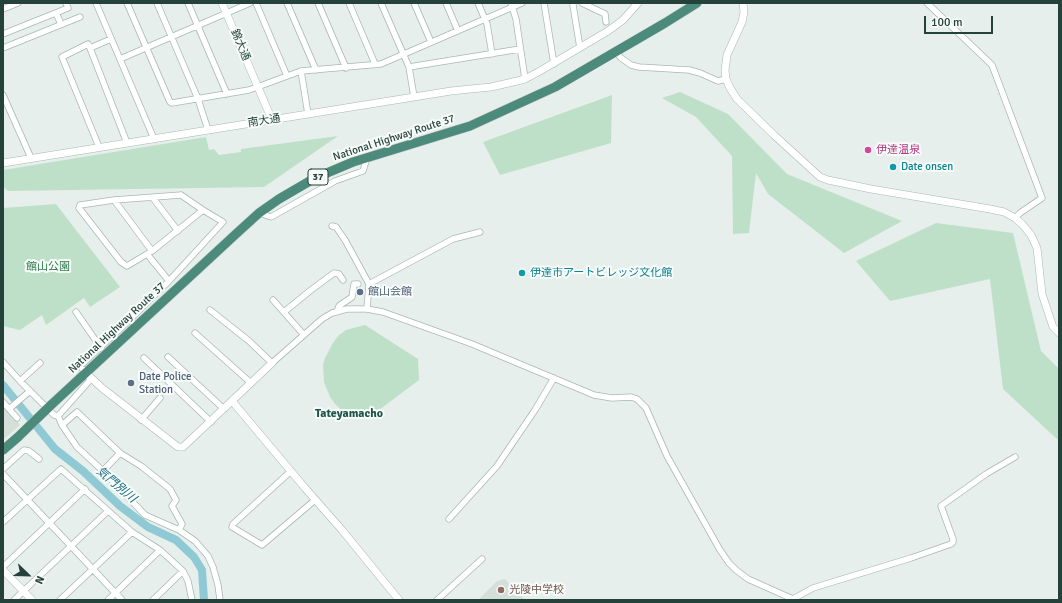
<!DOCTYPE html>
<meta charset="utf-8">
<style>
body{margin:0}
#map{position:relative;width:1062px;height:603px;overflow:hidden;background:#e6efeb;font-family:Signika,sans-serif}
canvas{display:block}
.frame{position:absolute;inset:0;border:4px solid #24423a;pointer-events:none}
.north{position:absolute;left:8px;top:555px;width:40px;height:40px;-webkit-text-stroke:3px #f7fbf9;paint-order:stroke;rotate:113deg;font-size:11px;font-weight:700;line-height:16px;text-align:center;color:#24423a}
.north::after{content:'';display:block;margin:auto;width:14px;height:18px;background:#24423a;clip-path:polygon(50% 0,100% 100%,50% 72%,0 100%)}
.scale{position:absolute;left:924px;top:16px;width:69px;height:18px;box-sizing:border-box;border:2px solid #24423a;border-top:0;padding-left:5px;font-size:12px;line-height:14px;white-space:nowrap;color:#24423a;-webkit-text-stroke:3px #f7fbf9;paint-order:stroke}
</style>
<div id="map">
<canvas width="1062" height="603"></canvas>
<div class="frame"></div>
<div class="north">N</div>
<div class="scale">100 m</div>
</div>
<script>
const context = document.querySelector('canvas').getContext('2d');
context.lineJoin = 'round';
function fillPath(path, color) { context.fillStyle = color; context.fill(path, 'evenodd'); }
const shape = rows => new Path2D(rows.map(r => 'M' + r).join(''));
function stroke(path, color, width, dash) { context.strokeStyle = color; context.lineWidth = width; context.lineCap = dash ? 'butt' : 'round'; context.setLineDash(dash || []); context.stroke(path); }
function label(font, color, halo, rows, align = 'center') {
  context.font = font + ' Signika,"Noto Sans JP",sans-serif'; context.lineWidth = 4; context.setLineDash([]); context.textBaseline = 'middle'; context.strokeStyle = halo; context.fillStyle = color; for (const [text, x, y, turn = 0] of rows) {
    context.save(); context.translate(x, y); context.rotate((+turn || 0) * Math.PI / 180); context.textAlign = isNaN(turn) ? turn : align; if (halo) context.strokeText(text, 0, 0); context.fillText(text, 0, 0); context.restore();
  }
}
const built = shape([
 [3,405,20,425,3,440],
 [505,579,525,600,478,600,497,581]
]);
const green = shape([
 [680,92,728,114,787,174,902,221,844,253,768,194,756,173,749,233,733,234,732,156,696,117,662,98],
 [612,95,611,143,500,175,483,142],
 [338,136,264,187,8,191,3,187,3,170,206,137,209,150,214,149,219,155,241,152,241,149],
 [56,204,120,287,90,307,84,298,46,325,42,315,20,330,3,326,3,208],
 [936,223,1013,233,1041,351,1059,369,1059,441,1003,389,990,279,890,301,856,261],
 [365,325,418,359,419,380,371,416,361,418,342,410,335,404,330,397,324,382,323,365,325,358,333,343,339,335,346,330]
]);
const river = shape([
 [3,385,55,449,83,471,120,506,148,527,176,540,194,557,202,570,204,600]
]);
const minor = shape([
 [96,3,154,139],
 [127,3,170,102,172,103,249,90,301,71,381,64,522,3],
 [157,3,198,99,208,130],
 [188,3,227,94],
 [256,3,287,76],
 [287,3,316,70],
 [318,3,346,68],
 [349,3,375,64],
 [381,3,409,67,414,97],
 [414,3,431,42],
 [446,3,458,31],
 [478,3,487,24,492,54],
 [511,3,516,19,525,79],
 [544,3,554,64],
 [573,3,573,5,580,48],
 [582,3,605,14,606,22],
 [927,3,992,65,1042,198,1020,213,1015,218],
 [3,9,18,3],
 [56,13,61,24],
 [3,34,68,8,66,3],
 [3,48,80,17],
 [90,48,127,143],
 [616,52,621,58,631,65,639,67,689,70,700,73,718,81,726,79],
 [120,59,250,3],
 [409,67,520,49],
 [301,71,308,114],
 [3,95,31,158],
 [99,147,62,57,88,44,90,48,111,39],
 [181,195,203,210,152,251,127,266,121,262,79,208,80,205,114,200,181,195],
 [153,198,178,231],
 [114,200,152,251],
 [259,213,271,217,335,181,363,171,367,158],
 [332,226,336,227,345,240,369,284,367,309],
 [169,281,223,222,203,210],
 [369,284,453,239,480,232],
 [273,300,304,335],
 [210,310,249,341,272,363,322,319,332,313,347,309,367,309,383,312,472,344,594,395,612,398,631,397,637,399,646,408,667,456,720,550,729,563,736,570,748,579,795,600],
 [76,312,101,348],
 [284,312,311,290,334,273,339,274,343,280],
 [337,312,339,306,352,297,354,284,358,284],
 [195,333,251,383],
 [168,357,224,409],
 [144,358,211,422],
 [3,362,20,381,54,415,58,416],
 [86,373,80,366,121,328,169,281,147,254],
 [91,379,58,416,62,425,77,447,103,471,145,515,179,530,195,541,202,549,208,556,213,567,218,585,220,600],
 [20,381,40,363],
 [3,402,17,418],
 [9,409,30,391],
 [141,420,160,398],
 [62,425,77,412,120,453,103,471],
 [120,453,141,466,170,489,176,500,172,506,182,524,179,530],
 [3,469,24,450,29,451,39,459],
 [291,471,233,524,232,527,262,545,315,500],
 [3,474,122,600],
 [449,519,497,466,535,410,554,378],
 [3,522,61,469,132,532,160,550,183,571,188,581,192,600],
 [3,567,85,489],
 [793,599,813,588,911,558,951,544,953,542,953,539,941,506,986,474,1015,457],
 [14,600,108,511],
 [60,600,132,532],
 [108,600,160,550],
 [153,600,183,571],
 [437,600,482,559]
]);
const tertiary = shape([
 [222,3,272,120],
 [743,3,744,12,742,22,727,55,725,70,726,79,730,88,737,99,774,135,820,177,828,180,871,189,990,209,1004,212,1015,218,1022,224,1031,235,1037,248,1042,294,1053,327,1059,333],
 [3,163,414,97,451,91,491,87,513,82,525,79,540,71,608,31,623,20,638,3],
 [86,373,102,388,178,447,183,447,272,363],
 [232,401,305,488,342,530,399,600],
 [3,570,32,600]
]);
const trunk = shape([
 [51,405,237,233,259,213,279,199,315,178,353,162,470,126,555,87,665,23,697,3],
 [3,450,18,437]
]);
const trunkBridge = shape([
 [18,437,51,405]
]);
const markers = [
 [868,150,4,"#d1479c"],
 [893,167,4,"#0f9aa8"],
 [522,273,4,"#0f9aa8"],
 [360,292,4,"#5c6f8a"],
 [131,383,4,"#5c6f8a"],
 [501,590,4,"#8d6e63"]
];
const shields = [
 [318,177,20]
];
const shieldNames = [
 ["37",318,177]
];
const streetNames = [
 ["錦大通",240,45,67],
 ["南大通",264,121,-9],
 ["National Highway Route 37",394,138,-18],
 ["National Highway Route 37",117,328,-43]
];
const hotelNames = [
 ["伊達温泉",876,150]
];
const cultureNames = [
 ["Date onsen",901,167],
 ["伊達市アートビレッジ文化館",530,273]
];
const parkNames = [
 ["館山公園",48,267]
];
const serviceNames = [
 ["館山会館",368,292],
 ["Date Police",139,377],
 ["Station",139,390]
];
const educationNames = [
 ["光陵中学校",509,590]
];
const neighbourhoodNames = [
 ["Tateyamacho",349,414]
];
const waterNames = [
 ["気門別川",116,485,40]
];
fillPath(built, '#d4dfda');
fillPath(green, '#bfe0c8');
stroke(river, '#8ec9d4', 8);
stroke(minor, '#a8b8b2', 7);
stroke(tertiary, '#a8b8b2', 8);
stroke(trunk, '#c2cac8', 10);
stroke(minor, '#fff', 5.5);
stroke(tertiary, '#fff', 7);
stroke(trunk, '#4c8a7c', 9);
stroke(trunkBridge, '#c2cac8', 10, []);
stroke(trunkBridge, '#4c8a7c', 9);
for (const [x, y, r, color] of markers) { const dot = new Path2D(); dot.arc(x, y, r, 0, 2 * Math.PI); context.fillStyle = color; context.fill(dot); stroke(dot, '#f7fbf9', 1.5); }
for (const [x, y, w] of shields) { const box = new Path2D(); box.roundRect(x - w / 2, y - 8, w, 16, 3); context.fillStyle = '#f7fbf9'; context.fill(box); stroke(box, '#24423a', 1); }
label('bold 10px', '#24423a', null, shieldNames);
label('11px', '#24423a', '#f7fbf9', streetNames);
label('11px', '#b23c85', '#f7fbf9', hotelNames, 'left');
label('11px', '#0d838f', '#f7fbf9', cultureNames, 'left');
label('11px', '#2d7a4b', '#f7fbf9', parkNames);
label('11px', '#4e5e75', '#f7fbf9', serviceNames, 'left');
label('11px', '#785e54', '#f7fbf9', educationNames, 'left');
label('bold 12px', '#1f5548', '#f7fbf9', neighbourhoodNames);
label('italic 12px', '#1c6f80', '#f7fbf9', waterNames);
</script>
